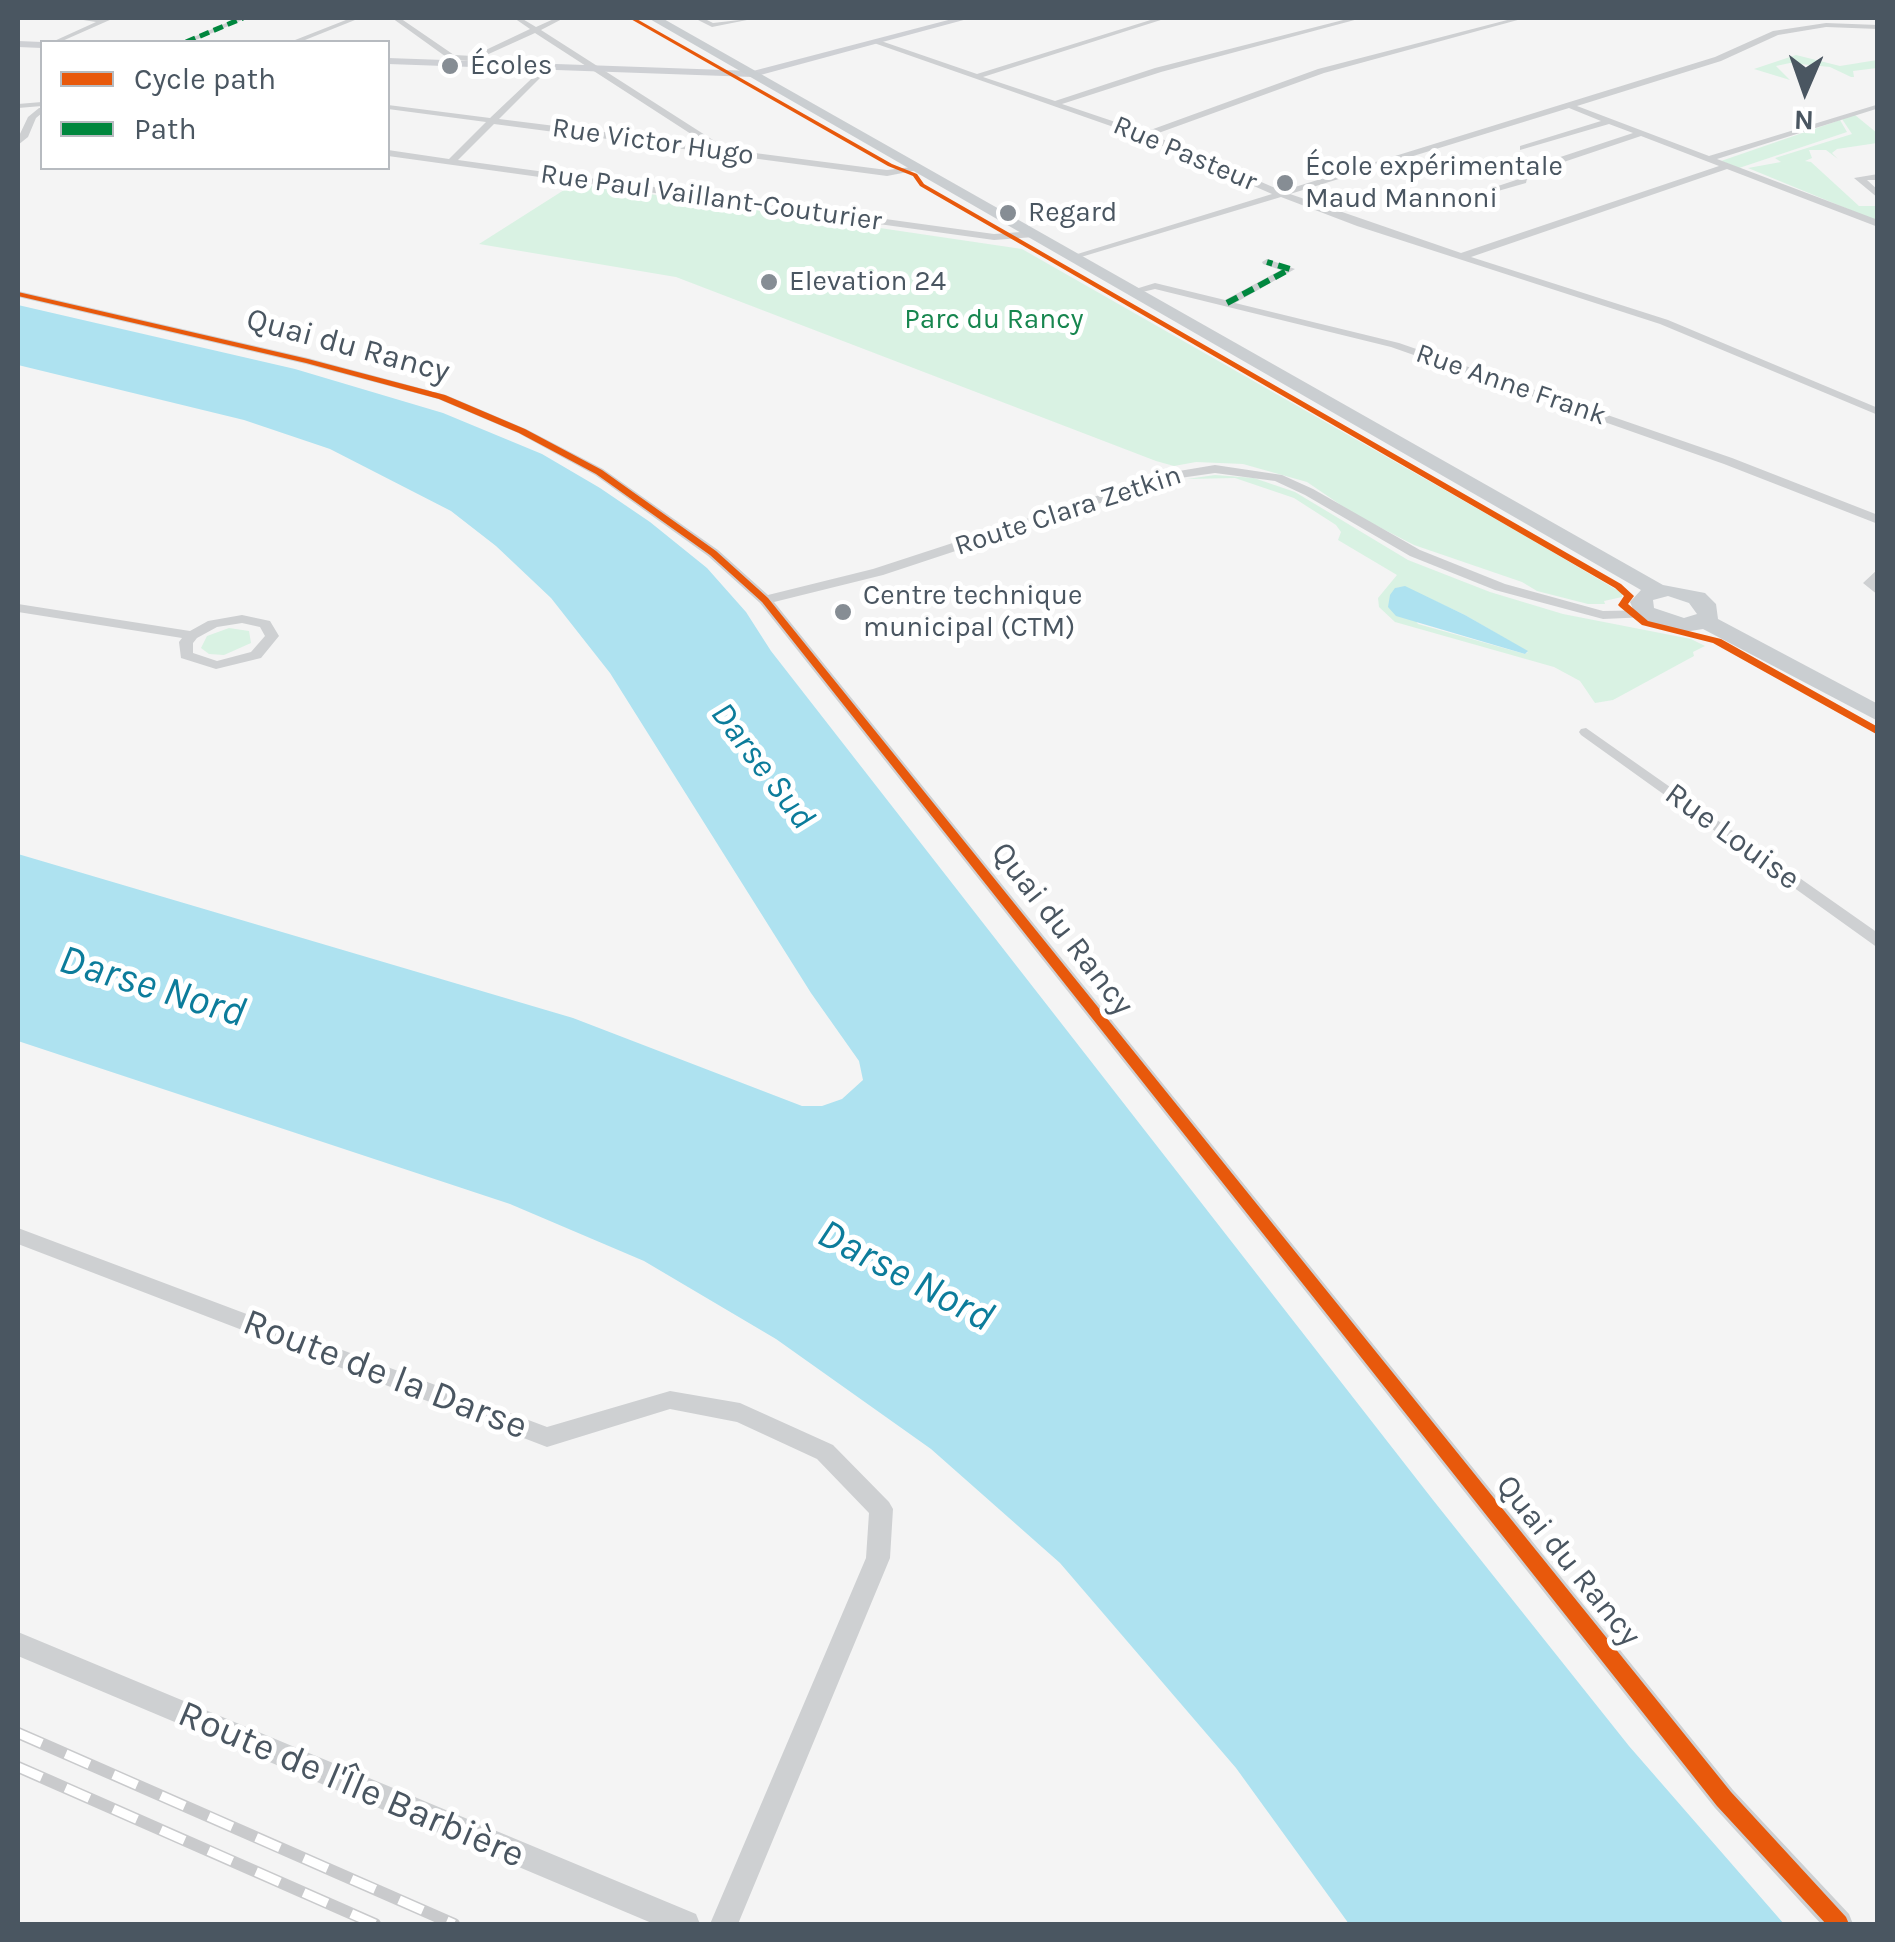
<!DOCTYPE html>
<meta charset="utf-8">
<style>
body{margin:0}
#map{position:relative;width:1895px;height:1942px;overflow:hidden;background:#f4f4f4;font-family:Karla,sans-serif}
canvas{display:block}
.frame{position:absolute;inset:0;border:20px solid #4a5661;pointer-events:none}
.legend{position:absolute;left:40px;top:40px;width:350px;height:130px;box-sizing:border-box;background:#fff;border:2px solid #b7bbc0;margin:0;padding:12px 18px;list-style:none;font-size:30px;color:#4a5661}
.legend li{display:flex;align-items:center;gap:20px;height:50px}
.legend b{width:50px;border:2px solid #b7bbc0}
.north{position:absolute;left:1755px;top:40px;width:100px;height:100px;-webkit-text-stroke:8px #fff;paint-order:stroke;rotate:182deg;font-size:28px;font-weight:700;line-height:40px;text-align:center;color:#4a5661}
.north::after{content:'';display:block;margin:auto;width:35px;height:45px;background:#4a5661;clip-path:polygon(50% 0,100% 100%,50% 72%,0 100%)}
</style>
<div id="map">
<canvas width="1895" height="1942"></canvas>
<div class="frame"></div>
<ul class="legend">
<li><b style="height:12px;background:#e8590c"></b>Cycle path</li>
<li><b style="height:12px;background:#00873e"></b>Path</li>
</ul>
<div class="north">N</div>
</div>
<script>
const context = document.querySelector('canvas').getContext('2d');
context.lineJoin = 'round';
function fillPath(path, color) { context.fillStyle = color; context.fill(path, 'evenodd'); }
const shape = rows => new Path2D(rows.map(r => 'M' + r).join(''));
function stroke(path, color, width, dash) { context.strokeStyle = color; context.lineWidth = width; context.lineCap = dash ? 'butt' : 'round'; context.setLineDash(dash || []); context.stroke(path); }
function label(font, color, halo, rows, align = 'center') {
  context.font = font + ' Karla,sans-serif'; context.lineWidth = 10; context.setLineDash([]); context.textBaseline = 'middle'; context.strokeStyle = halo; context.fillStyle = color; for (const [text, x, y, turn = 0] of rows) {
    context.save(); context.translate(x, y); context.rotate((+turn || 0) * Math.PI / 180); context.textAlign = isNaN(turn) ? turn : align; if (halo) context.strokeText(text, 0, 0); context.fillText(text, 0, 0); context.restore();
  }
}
const green = shape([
 [1796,55,1840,66,1877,60,1877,68,1853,71,1854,77,1851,77,1830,67,1790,63,1776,66,1790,80,1754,69],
 [1855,115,1877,133,1877,143,1837,149,1832,153,1838,159,1826,150,1809,150,1812,158,1805,161,1811,162,1859,206,1877,206,1877,221,1748,168,1781,162,1775,158,1852,134,1842,119],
 [1840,120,1847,132,1739,168,1721,161],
 [575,183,1022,249,1527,537,1622,593,1622,597,1604,601,1605,604,1588,604,1537,591,1522,582,1414,545,1354,514,1307,482,1243,464,1196,462,1174,466,1156,461,676,277,479,244],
 [1215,475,1254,478,1295,492,1408,560,1490,592,1563,614,1691,639,1705,646,1693,652,1694,656,1613,700,1595,703,1580,681,1554,667,1395,622,1379,607,1378,598,1397,575,1338,540,1341,532,1336,525,1294,498,1235,478,1187,479],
 [1405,587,1465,615,1528,652,1525,654,1418,624,1395,588],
 [229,628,249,631,251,643,224,655,209,654,201,648,207,636]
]);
const water = shape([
 [18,305,295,369,443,413,542,454,600,488,650,522,707,568,746,612,771,651,1433,1500,1629,1746,1784,1924,1349,1924,1236,1768,1060,1563,931,1449,776,1339,644,1261,510,1204,18,1041,18,854,573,1018,802,1106,822,1106,842,1099,863,1080,859,1061,811,993,610,673,551,598,496,546,451,511,330,449,244,420,18,365],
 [1405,586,1465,615,1528,651,1525,654,1396,616,1388,607,1390,595,1395,588]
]);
const street = shape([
 [71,18,111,18,112,19,60,42,52,42,96,22,71,18],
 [238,18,247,18,191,42,182,42,238,18],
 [351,18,360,18,300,42,290,42,351,18],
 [392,18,400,18,454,55,473,56,530,29,514,18,521,18,536,27,556,18,564,18,541,30,716,142,716,148,887,170,919,166,923,169,887,176,494,124,458,160,994,234,1034,231,1039,234,1034,237,994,240,388,156,388,150,449,159,486,122,388,109,388,105,490,118,546,65,549,69,499,119,708,145,535,33,482,57,470,66,466,64,469,61,449,59,392,18],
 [694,18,703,18,713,23,757,18,712,27,694,18],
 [1157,18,1167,18,983,77,1055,101,1155,68,1351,18,1362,18,1161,72,1062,104,1145,132,1318,69,1515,18,1525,18,1324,73,1153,135,1282,191,1715,57,1773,31,1826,23,1878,25,1878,29,1826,27,1778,35,1721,61,1577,106,1709,156,1876,105,1876,109,1717,159,1878,220,1878,227,1727,169,1471,257,1668,320,1878,408,1878,415,1660,324,1357,226,1281,197,1071,260,1071,256,1272,194,1142,137,874,43,881,41,977,74,1157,18],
 [1569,108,1601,121,1520,146,1520,150,1609,124,1633,133,1521,170,1519,179,1477,193,1477,197,1526,183,1528,174,1641,136,1719,166,1461,253,1290,194,1569,108],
 [42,102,42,106,18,108,18,104,42,102],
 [39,108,42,108,42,113,36,118,28,137,18,145,18,138,28,117,39,108],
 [1878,174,1878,180,1867,180,1878,190,1878,198,1854,178,1878,174],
 [1267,259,1295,269,1235,303,1399,343,1732,458,1878,515,1878,524,1724,464,1391,347,1155,289,1134,294,1129,291,1155,283,1225,300,1281,270,1263,264,1262,262,1267,259],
 [18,291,308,358,446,395,526,429,603,469,718,550,768,595,873,569,1167,473,1215,465,1282,475,1313,489,1420,550,1505,584,1603,611,1653,610,1655,613,1648,617,1603,619,1495,590,1410,556,1305,495,1275,481,1215,473,1173,479,883,575,774,602,1733,1790,1849,1914,1853,1924,1821,1924,1715,1808,760,603,708,556,595,475,518,433,438,399,306,364,18,297,18,291],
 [1878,569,1877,583,1878,595,1863,583,1878,569],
 [18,604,190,631,208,621,242,615,270,621,279,636,261,658,216,669,181,658,179,642,182,638,18,612,18,604],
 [242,623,260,627,265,636,251,652,217,661,193,653,193,643,197,638,217,627,242,623],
 [1586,728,1878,933,1878,948,1581,735,1579,732,1581,729,1586,728],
 [18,1228,547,1427,670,1391,740,1403,833,1445,889,1502,893,1509,890,1558,738,1924,710,1924,866,1558,869,1513,817,1459,737,1422,670,1409,547,1447,18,1244,18,1228],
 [18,1632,696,1914,700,1924,654,1924,18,1656,18,1632]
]);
const secondary = shape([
 [956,18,971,18,753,77,388,64,388,58,753,71,956,18],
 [18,41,42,42,45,42,42,48,18,47,18,41]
]);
const primary = shape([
 [648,18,662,18,1663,585,1705,593,1716,604,1718,619,1878,704,1878,721,1703,629,1684,632,1651,625,1636,616,1630,602,1641,590,648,18],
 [1668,596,1689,603,1697,614,1684,618,1654,608,1653,600,1668,596]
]);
const rail = shape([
 [18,1733,454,1924],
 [18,1767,375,1924]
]);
const quietFar1 = shape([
 [186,42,243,18]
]);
const quiet = shape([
 [1227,303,1290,269,1267,262]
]);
const cycleway = shape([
 [629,18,635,18,892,164,917,174,924,184,1621,584,1634,596,1628,604,1648,621,1721,639,1878,727,1878,735,1713,643,1642,625,1620,607,1618,605,1624,596,1615,588,920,186,913,176,888,166,629,18],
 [18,292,308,359,445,395,525,429,602,470,716,551,768,598,1731,1792,1846,1917,1849,1924,1826,1924,1717,1806,762,602,710,555,596,474,519,433,439,399,306,363,18,296,18,292]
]);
const markers = [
 [450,66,10,"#868d94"],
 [1285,183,10,"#868d94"],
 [1008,213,10,"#868d94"],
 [769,282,10,"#868d94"],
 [843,612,10,"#868d94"]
];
const farPoinames = [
 ["Écoles",470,66],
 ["École expérimentale",1305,167],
 ["Maud Mannoni",1305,199],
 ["Regard",1028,213],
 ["Elevation 24",789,282],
 ["Centre technique",863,596],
 ["municipal (CTM)",863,628]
];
const farStreetnames = [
 ["Rue Victor Hugo",653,142,8],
 ["Rue Pasteur",1185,154,23],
 ["Rue Paul Vaillant-Couturier",711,198,8],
 ["Rue Anne Frank",1511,385,19],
 ["Route Clara Zetkin",1068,511,-18]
];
const farParknames = [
 ["Parc du Rancy",994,320]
];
const streetNames = [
 ["Quai du Rancy",348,346,15],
 ["Rue Louise",1732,837,36],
 ["Quai du Rancy",1062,929,52],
 ["Quai du Rancy",1568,1561,51]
];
const waterNames = [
 ["Darse Sud",762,766,53]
];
const nearStreetnames = [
 ["Route de la Darse",385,1375,21],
 ["Route de l'Île Barbière",351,1785,23]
];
const nearWaternames = [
 ["Darse Nord",152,987,17],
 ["Darse Nord",905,1276,28]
];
fillPath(green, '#d9f2e3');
fillPath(water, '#aee2f0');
fillPath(street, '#ced0d2');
fillPath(secondary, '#ced0d4');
fillPath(primary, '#caced1');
stroke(rail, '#c9cacc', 12);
stroke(rail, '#fff', 9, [26]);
stroke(quietFar1, '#00873e', 5, [10, 5]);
stroke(quiet, '#00873e', 6, [12, 6]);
fillPath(cycleway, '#e8590c');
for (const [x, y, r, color] of markers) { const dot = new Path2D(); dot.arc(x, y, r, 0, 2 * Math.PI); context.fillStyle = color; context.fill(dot); stroke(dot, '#fff', 4); }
label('28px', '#4a5661', '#fff', farPoinames, 'left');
label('28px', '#4a5661', '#fff', farStreetnames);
label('28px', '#17864f', '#fff', farParknames);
label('32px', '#4a5661', '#fff', streetNames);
label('italic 35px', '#0c7c9b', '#fff', waterNames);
label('38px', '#4a5661', '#fff', nearStreetnames);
label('italic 42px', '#0c7c9b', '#fff', nearWaternames);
</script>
